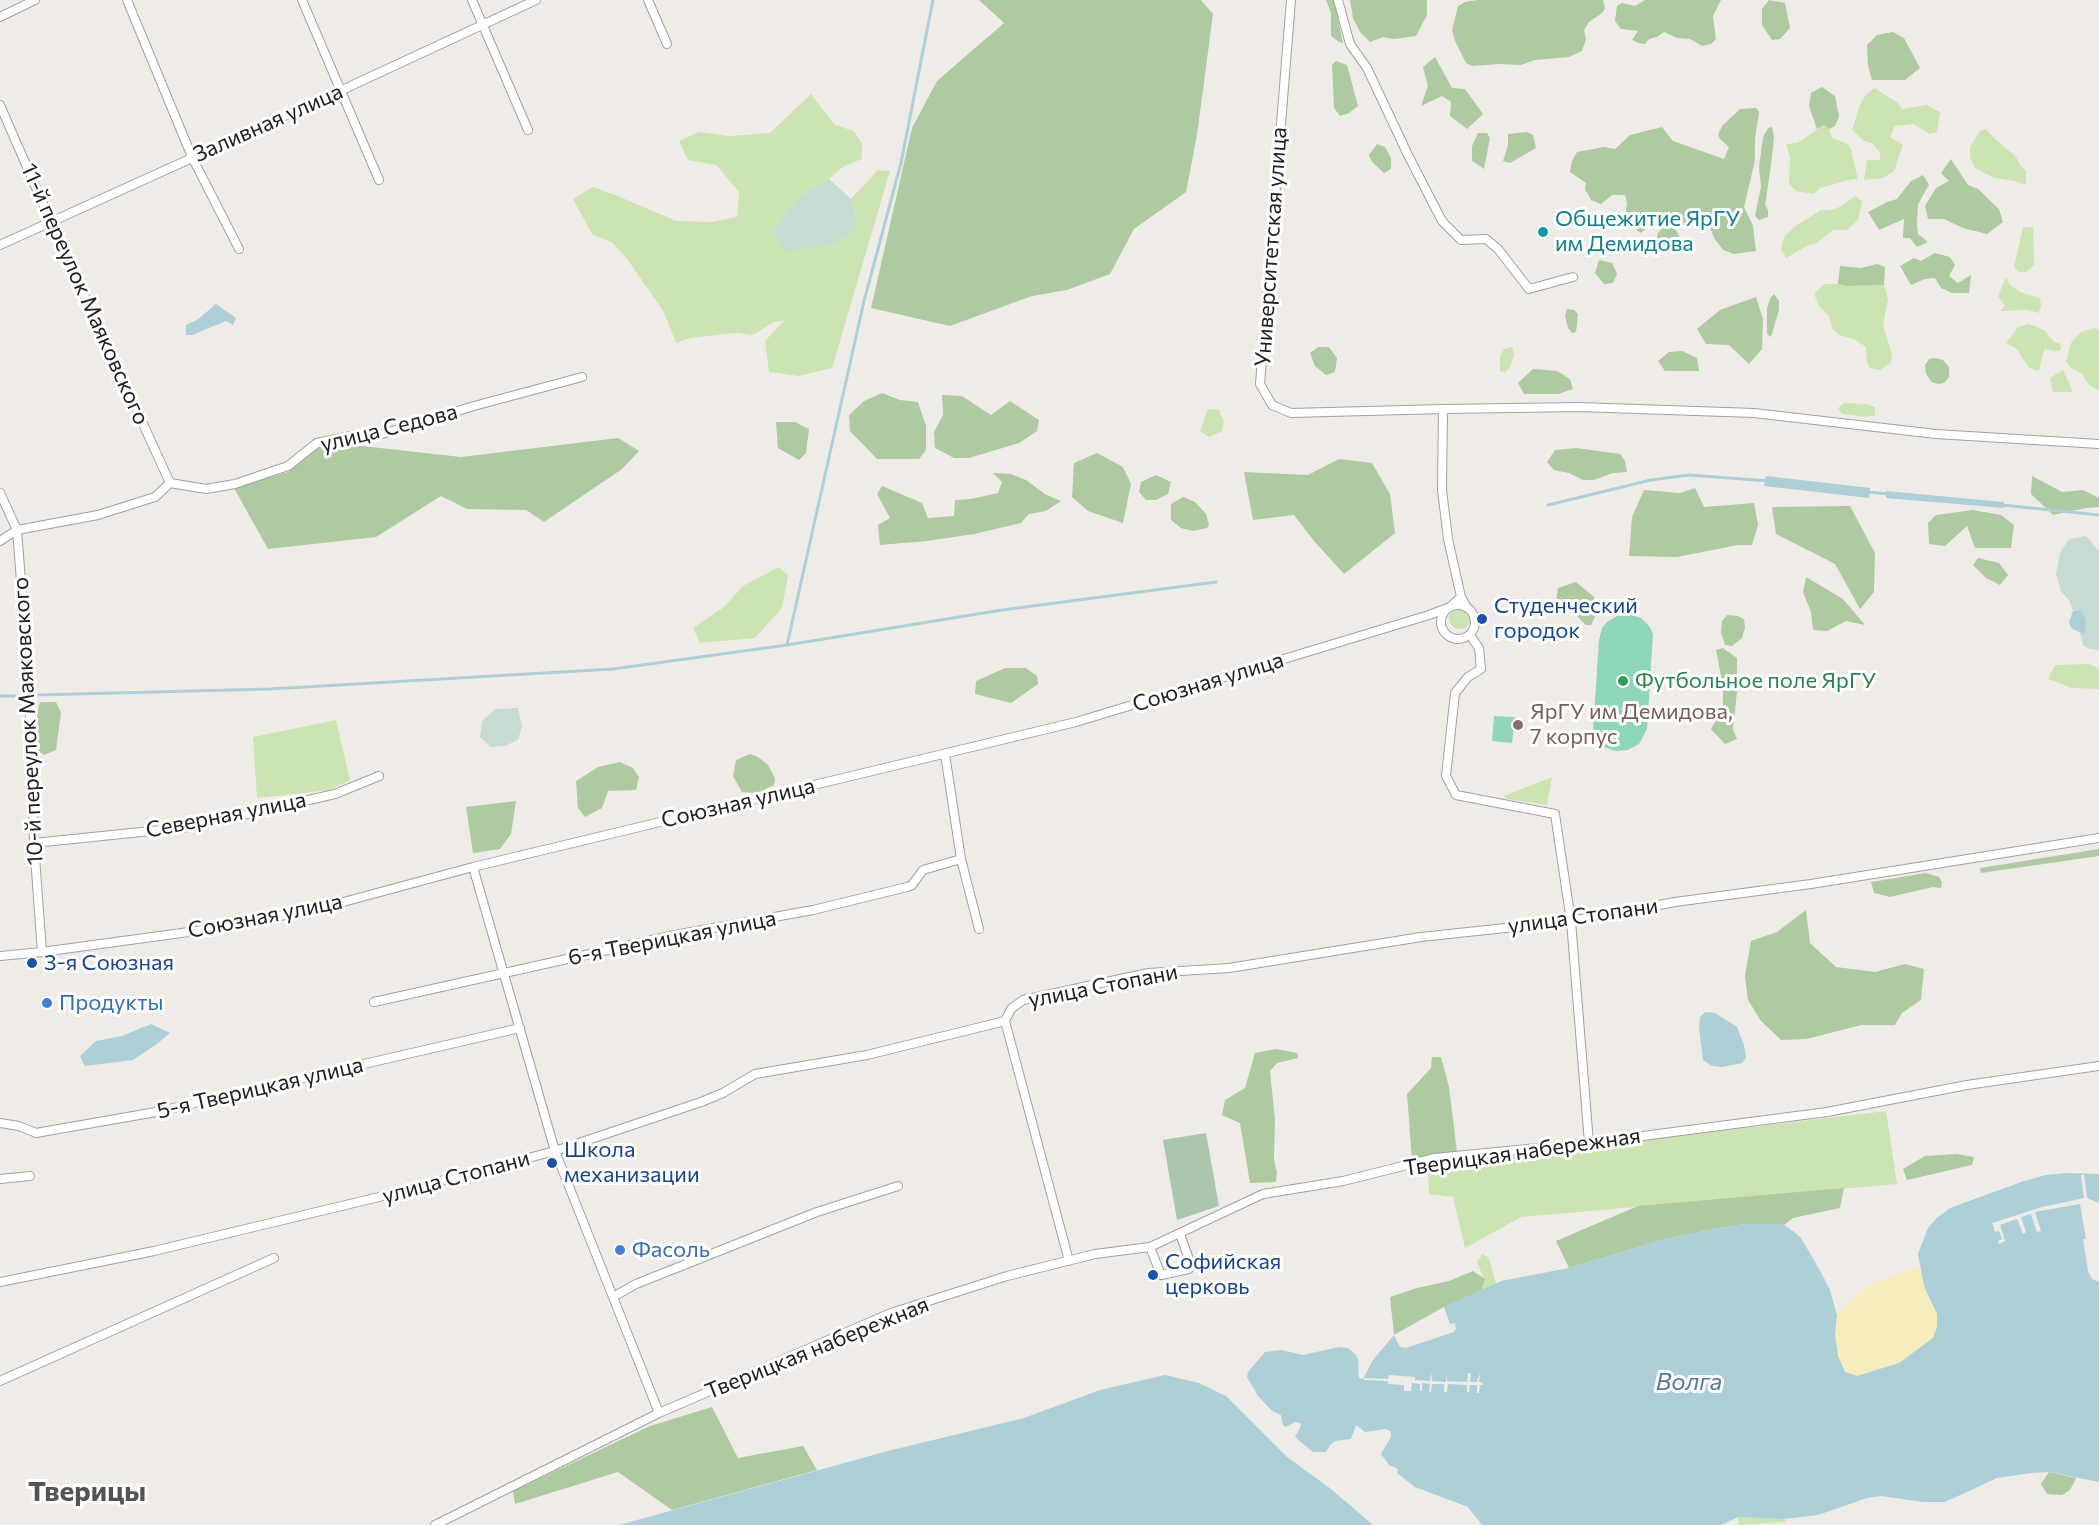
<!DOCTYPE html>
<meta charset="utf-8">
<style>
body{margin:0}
canvas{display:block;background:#efece7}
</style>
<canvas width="2099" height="1525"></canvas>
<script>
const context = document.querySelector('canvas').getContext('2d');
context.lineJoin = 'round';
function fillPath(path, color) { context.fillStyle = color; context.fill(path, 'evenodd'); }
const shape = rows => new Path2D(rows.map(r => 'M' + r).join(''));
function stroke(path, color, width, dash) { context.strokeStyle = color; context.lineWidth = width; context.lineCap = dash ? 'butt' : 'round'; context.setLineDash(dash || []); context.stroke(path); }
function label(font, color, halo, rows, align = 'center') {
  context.font = font + ' Commissioner,sans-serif'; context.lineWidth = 6; context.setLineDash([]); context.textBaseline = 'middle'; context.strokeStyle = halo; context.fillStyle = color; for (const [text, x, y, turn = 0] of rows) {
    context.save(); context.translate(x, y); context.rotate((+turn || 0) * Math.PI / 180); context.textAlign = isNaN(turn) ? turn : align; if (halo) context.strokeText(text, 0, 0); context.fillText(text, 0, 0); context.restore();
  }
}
const grass = shape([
 [1874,88,1898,103,1902,109,1927,105,1940,112,1937,132,1930,134,1913,124,1895,126,1890,137,1903,145,1894,171,1883,178,1864,180,1867,160,1880,160,1880,152,1872,143,1864,141,1852,130,1860,105,1865,96],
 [811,94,835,125,854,131,862,144,862,159,844,166,829,179,801,195,772,231,857,220,851,199,878,170,890,171,832,368,799,376,769,372,765,341,785,320,774,322,753,335,736,333,690,338,676,343,664,312,627,259,613,243,592,234,573,199,593,187,620,197,676,221,712,222,737,217,739,192,716,165,688,160,679,141,699,132,729,136,770,133],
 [1824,125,1829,129,1832,138,1848,144,1851,150,1858,180,1853,179,1820,188,1814,194,1796,191,1789,184,1790,157,1786,144,1797,143],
 [1986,129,1994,138,2016,157,2020,165,2026,171,2026,185,2014,181,1995,178,1975,168,1970,158,1970,147,1980,131],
 [1855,196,1862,201,1858,220,1847,230,1833,230,1817,243,1807,246,1786,258,1781,250,1784,237,1794,227,1821,210,1831,210,1842,206],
 [2023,227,2033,227,2034,265,2026,272,2019,272,2014,267],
 [2006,277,2009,284,2020,292,2040,298,2041,306,2039,313,2028,310,2000,311,2005,306,1998,296],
 [1824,284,1838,284,1848,286,1884,285,1888,299,1883,326,1892,354,1891,363,1880,370,1870,368,1867,363,1866,347,1854,339,1839,335,1832,328,1829,316,1819,306,1814,294],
 [2029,324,2044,330,2054,342,2060,343,2061,350,2056,351,2044,349,2039,371,2029,368,2016,348,2006,343,2018,327],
 [2094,328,2099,329,2099,390,2090,386,2081,373,2071,368,2066,361,2071,343,2081,332],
 [1512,347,1514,355,1510,367,1505,372,1500,371,1500,357,1504,349],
 [2063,370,2073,392,2053,392,2050,378],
 [1844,403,1866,404,1875,407,1875,415,1868,417,1842,414,1838,408],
 [1208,409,1219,410,1224,421,1222,431,1209,437,1200,431],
 [779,567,788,575,782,608,755,638,700,643,693,628,724,607,743,586],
 '1449 618a11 11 0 1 1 22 0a11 11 0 1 1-22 0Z',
 [2089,664,2099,668,2099,689,2072,688,2048,679,2055,665],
 [336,720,350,780,330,790,257,798,253,737],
 [1552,777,1547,805,1507,799,1504,796],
 [1886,1111,1897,1184,1521,1217,1465,1248,1453,1197,1429,1194,1428,1166],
 [1482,1254,1489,1258,1496,1284,1481,1291,1484,1279,1477,1262],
 [1737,1517,1785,1519,1786,1522,1739,1525]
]);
const forest = shape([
 [979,0,1201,0,1213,14,1197,135,1186,192,1134,229,1110,274,1067,290,1032,296,950,326,871,308,912,128,937,81,1004,23],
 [1326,0,1334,0,1343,43,1339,42,1331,36,1331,13],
 [1350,0,1427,0,1427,15,1416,36,1394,39,1383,37,1370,42,1360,32,1353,18],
 [1478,0,1603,0,1605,8,1602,13,1589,22,1584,30,1586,39,1582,51,1569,57,1535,60,1521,65,1500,64,1472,66,1466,63,1455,41,1452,30,1458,6,1465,2],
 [1645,0,1721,0,1713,16,1716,39,1711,44,1702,46,1690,39,1677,38,1664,32,1657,37,1649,39,1645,44,1638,43,1632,40,1638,31,1621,29,1615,21,1617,6,1622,3,1635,6],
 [1769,0,1785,3,1790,28,1780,39,1772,40,1762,25,1762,9],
 [1893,32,1904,38,1920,68,1905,80,1872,80,1868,66,1867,45,1877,35],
 [1435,57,1452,88,1465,89,1483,114,1467,129,1450,116,1451,102,1442,96,1421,106,1428,86,1423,67],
 [1336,61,1347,65,1358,106,1349,113,1340,116,1334,108,1332,65],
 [1822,87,1835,96,1839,116,1835,126,1829,129,1824,125,1817,129,1809,106,1811,93],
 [1756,108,1759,112,1755,139,1755,160,1744,207,1753,226,1756,251,1734,254,1723,250,1714,238,1710,227,1704,223,1679,227,1670,221,1656,218,1641,233,1632,227,1625,218,1627,203,1625,195,1612,195,1601,204,1591,200,1585,189,1586,183,1570,172,1572,161,1577,152,1604,147,1615,149,1630,135,1662,127,1673,141,1724,159,1729,147,1720,139,1718,135,1722,126,1740,109],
 [1772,127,1774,138,1771,165,1765,205,1768,210,1768,217,1759,220,1755,216,1761,187,1759,167,1763,137,1768,128],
 [1527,132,1533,135,1536,148,1510,163,1503,161,1508,145,1508,134],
 [1478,133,1487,133,1490,138,1484,169,1472,161,1472,146],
 [1377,144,1385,147,1391,158,1391,169,1384,173,1372,162,1369,155],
 [1951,159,1968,185,1978,189,1999,209,2003,222,1987,234,1963,228,1944,219,1928,219,1925,206,1936,188,1949,181,1941,173],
 [1923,175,1929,185,1918,204,1917,224,1918,234,1928,242,1917,247,1910,238,1903,238,1904,219,1879,230,1868,212,1887,202,1897,199,1911,181],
 '1657 238a11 11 0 1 1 22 0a11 11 0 1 1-22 0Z',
 [1935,253,1950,257,1955,265,1949,276,1958,283,1971,275,1969,293,1952,293,1941,288,1935,278,1925,279,1911,285,1900,266,1914,258,1921,261],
 [1599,260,1612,263,1617,274,1613,283,1604,284,1595,273],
 [1877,264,1885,267,1884,285,1848,286,1838,284,1840,266,1861,268],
 [1774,294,1779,301,1779,310,1771,337,1767,334,1767,308,1771,297],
 [1756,297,1763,319,1762,349,1749,364,1729,345,1706,344,1697,329,1720,310],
 [1567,309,1574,310,1578,314,1576,332,1572,333,1568,328,1565,316],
 [1318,347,1329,347,1337,358,1335,372,1326,375,1315,366,1310,353],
 [1682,351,1697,358,1699,371,1665,371,1658,361,1669,352],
 [1935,358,1943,360,1949,367,1949,377,1944,383,1938,384,1932,382,1926,374,1925,365,1929,359],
 [1533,369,1557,371,1570,379,1573,389,1558,394,1524,394,1518,383],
 [882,393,900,400,918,402,926,426,926,450,919,459,877,459,850,431,849,415,864,401],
 [942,395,962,396,991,415,1010,401,1039,420,1037,431,1019,443,969,458,954,458,935,448,934,432,943,415],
 [776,422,795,422,809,429,806,453,799,460,778,448],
 [618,438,639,451,622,469,544,522,526,510,467,509,441,496,376,537,268,549,234,488,288,472,318,448,362,446,461,457],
 [1576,448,1620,454,1625,461,1627,472,1613,473,1594,480,1583,480,1569,473,1554,470,1547,462,1555,450],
 [1097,453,1123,467,1131,484,1123,523,1088,511,1072,497,1074,463],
 [1339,459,1372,463,1390,494,1395,533,1344,574,1314,541,1294,515,1253,520,1244,472,1308,475],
 [993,473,1011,474,1026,480,1045,494,1061,501,1046,511,1029,514,1021,523,974,534,927,541,880,545,878,525,890,518,877,494,882,486,922,503,928,518,954,516,955,500,971,499,998,493,1002,482],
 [1156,475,1171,482,1168,494,1156,500,1146,500,1139,492,1141,482],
 [2032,476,2062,492,2083,490,2099,498,2099,507,2086,508,2053,515,2031,494],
 [1695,488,1704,507,1754,503,1758,525,1752,545,1738,545,1677,557,1629,556,1632,517,1644,490,1680,493],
 [1183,497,1195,502,1206,514,1209,525,1207,528,1193,531,1181,528,1171,520,1171,504],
 [1850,506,1875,553,1874,592,1860,609,1835,564,1776,534,1772,507],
 [1973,510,2001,515,2014,525,2011,548,1975,548,1967,526,1945,546,1929,544,1928,523,1936,515],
 [1978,558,1999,563,2008,575,2000,585,1986,578,1973,565],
 [1806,577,1843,599,1865,625,1846,621,1827,631,1813,630,1811,612,1803,592],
 [1576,582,1594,597,1595,617,1591,625,1586,625,1571,610,1556,601,1558,588],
 [1727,615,1738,616,1744,619,1745,628,1742,638,1732,646,1725,645,1721,632,1722,621],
 [1723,648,1737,658,1737,691,1733,730,1737,739,1725,744,1711,729,1723,708,1723,687,1716,650],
 [1005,668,1026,668,1037,676,1038,684,1011,703,975,694,976,681],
 [40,702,56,702,61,713,56,750,44,755,37,750,37,713],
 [750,754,758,757,768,765,775,778,774,785,757,793,742,792,733,776,736,760],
 [620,762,633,768,639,777,636,790,608,791,602,808,585,817,578,808,576,781,598,767],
 [516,801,511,834,500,849,473,853,466,807],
 [2099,849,2099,856,1981,873,1980,868],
 [1926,873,1939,877,1942,882,1941,888,1933,887,1890,897,1874,893,1871,882],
 [1806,910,1810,943,1836,967,1875,972,1905,964,1924,969,1921,1000,1902,1013,1895,1025,1861,1025,1807,1039,1781,1040,1761,1021,1748,1000,1745,976,1751,941,1777,932],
 [1276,1049,1297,1053,1298,1058,1277,1063,1270,1071,1275,1120,1274,1159,1277,1173,1276,1182,1250,1183,1240,1123,1222,1115,1225,1100,1245,1088,1255,1053],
 [1432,1057,1441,1057,1449,1087,1457,1152,1412,1160,1407,1094,1431,1068],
 [1956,1154,1974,1157,1972,1165,1907,1180,1903,1169,1925,1156],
 [1844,1188,1840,1208,1793,1218,1784,1225,1745,1224,1719,1228,1662,1240,1569,1268,1556,1241,1638,1206],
 [1473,1271,1485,1279,1481,1291,1444,1307,1394,1335,1390,1297,1417,1288,1449,1281],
 [712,1407,738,1458,803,1446,817,1470,672,1510,618,1472,515,1504,513,1491,650,1426],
 [2049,1472,2076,1478,2070,1490,2062,1495,2047,1494,2041,1484]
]);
const wetland = shape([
 [829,179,851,199,857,220,853,232,831,245,785,251,772,231,801,195],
 [2086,536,2099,551,2099,650,2089,649,2083,645,2080,633,2084,633,2081,610,2073,611,2070,602,2061,591,2056,574,2060,553,2069,539],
 [518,708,522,726,518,740,505,746,491,747,480,737,482,721,496,709]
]);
const sand = shape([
 [1919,1267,1928,1298,1937,1314,1937,1327,1933,1339,1899,1363,1857,1376,1845,1372,1838,1356,1835,1334,1837,1315,1869,1285]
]);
const cemetery = shape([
 [1206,1133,1219,1206,1177,1220,1163,1140]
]);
const pitch = shape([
 [1628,614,1641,618,1650,627,1653,634,1647,729,1639,744,1628,750,1615,751,1604,747,1596,738,1593,731,1599,640,1602,628,1607,622,1617,616],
 [1494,716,1515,717,1512,743,1492,741]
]);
const water = shape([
 [216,304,236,318,233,325,226,321,192,335,186,335,186,325,197,320],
 [1766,476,1870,488,1869,498,1764,486],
 [1886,491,2004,502,2004,508,1886,498],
 [2081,610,2086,621,2084,634,2072,629,2069,622,2073,611],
 [1705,1012,1715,1013,1737,1027,1744,1045,1746,1058,1742,1063,1722,1067,1712,1066,1703,1060,1699,1027,1700,1017],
 [151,1024,170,1033,158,1043,133,1060,85,1066,80,1056,96,1041,122,1036],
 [2068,1173,2099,1174,2099,1482,2049,1472,2031,1473,1997,1478,1945,1502,1923,1502,1881,1496,1867,1498,1818,1515,1785,1519,1738,1517,1721,1525,1482,1525,1468,1507,1415,1487,1397,1473,1398,1469,1389,1465,1381,1454,1391,1437,1391,1431,1385,1429,1365,1432,1356,1425,1351,1439,1335,1441,1330,1445,1326,1452,1313,1452,1295,1437,1300,1428,1301,1423,1295,1422,1286,1427,1283,1425,1281,1415,1272,1411,1258,1396,1247,1377,1248,1372,1265,1352,1281,1350,1303,1355,1339,1347,1348,1348,1355,1354,1358,1359,1359,1378,1363,1379,1373,1360,1394,1335,1444,1307,1501,1281,1569,1268,1662,1240,1719,1228,1745,1224,1771,1224,1784,1225,1793,1231,1801,1238,1822,1274,1830,1290,1837,1315,1835,1334,1838,1356,1845,1372,1857,1376,1899,1363,1933,1338,1937,1327,1937,1314,1924,1286,1918,1254,1928,1228,1937,1218,1950,1208,2024,1181,2046,1175],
 [1165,1375,1199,1383,1226,1396,1287,1457,1331,1489,1373,1525,619,1525,888,1451,1024,1418,1100,1390]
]);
const pier = shape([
 [2081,1175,2084,1175,2087,1198,2099,1203,2099,1282,2092,1279,2088,1271,2083,1239,2086,1239,2080,1204,2035,1212,2041,1231,2037,1232,2031,1214,2021,1217,2026,1232,2023,1234,2017,1219,2000,1225,2005,1241,1999,1244,1998,1241,2002,1239,1999,1231,1995,1232,1992,1223,2042,1207,2084,1198],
 [1444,1307,1450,1324,1455,1323,1456,1329,1454,1332,1406,1348,1400,1347,1394,1335],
 [1431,1372,1432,1381,1446,1382,1446,1374,1447,1381,1467,1382,1468,1373,1471,1373,1470,1382,1477,1382,1480,1373,1479,1382,1483,1383,1483,1385,1480,1385,1479,1393,1477,1393,1477,1385,1470,1385,1469,1392,1467,1392,1467,1385,1448,1384,1447,1392,1444,1392,1444,1384,1432,1384,1431,1392,1429,1392,1430,1384,1422,1383,1422,1391,1420,1391,1420,1384,1412,1383,1411,1391,1404,1391,1404,1385,1388,1384,1388,1381,1364,1380,1364,1378,1388,1379,1389,1375,1415,1377,1415,1380,1430,1381]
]);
const stream = shape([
 [1868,492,1888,494],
 [1548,505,1651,480,1689,475,1769,481],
 [2002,505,2099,515],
 [787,645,864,301,901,163,933,0],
 [38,695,270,689,613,669,787,645,1002,610,1216,582],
 [0,696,22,696]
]);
const minor = shape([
 [127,0,192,157,239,249],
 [302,0,379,180],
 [472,0,528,130],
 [648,0,667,44],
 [1291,0,1260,384,1272,405,1291,413,1443,409,1442,490,1448,539,1461,597,1466,606],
 [1338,0,1350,44,1367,68,1408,155,1442,221,1461,240,1486,239,1498,249,1529,289,1573,277],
 [0,17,35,0],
 [0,105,51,222,170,483],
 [0,245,342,90,536,0],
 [1443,409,1579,407,1754,413,1936,434,2099,444],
 [170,483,206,489,235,484,288,466,317,443,356,435,379,435,474,406,582,377],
 [0,493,17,530,29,684,34,843,42,952],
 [0,541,17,530,98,515,155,497,170,483],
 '1441 622a17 17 0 1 1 34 0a17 17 0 1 1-34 0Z',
 [1470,635,1479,648,1481,669,1468,677,1455,693,1446,776,1456,795,1555,814,1571,921,1589,1143],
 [945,754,961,859,979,929],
 [34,843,190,827,335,794,379,776],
 [473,867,555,1151,659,1413],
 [0,956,42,952,218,928,321,908,473,867,1076,722,1429,615,1450,607,1461,597],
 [374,1002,675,935,813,910,907,887,912,885,923,870,961,859],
 [1005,1021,1011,1009,1023,1000,1148,973,1229,968,1421,937,1571,921,1675,902,1811,884,2099,838],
 [1005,1021,1069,1261],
 [0,1123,19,1126,36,1133,156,1112,520,1028],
 [0,1179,30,1176],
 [1150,1247,1161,1275,1189,1269,1191,1265,1180,1234],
 [0,1282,154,1251,379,1197,555,1151,701,1102,723,1093,755,1074,867,1055,1005,1021],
 [613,1297,636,1284,817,1212,898,1186],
 [0,1381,274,1258],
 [435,1525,659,1413,891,1313,1007,1276,1095,1254,1150,1247,1263,1194,1343,1181,1435,1158,1589,1143,1827,1112,1967,1085,2099,1066]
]);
const markers = [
 [1543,232,6,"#0f9aa8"],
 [1482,619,6,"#1a4fb4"],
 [1623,681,6,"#2e9e5b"],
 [1518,725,6,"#8d6e63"],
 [32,963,6,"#1a4fb4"],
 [47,1003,6,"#3f7fe0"],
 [552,1163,6,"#1a4fb4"],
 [620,1250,6,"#3f7fe0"],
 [1153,1275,6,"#1a4fb4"]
];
const streetNames = [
 ["Заливная улица",268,123,-24],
 ["Университетская улица",1271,247,-86],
 ["11-й переулок Маяковского",85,294,66],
 ["улица Седова",389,428,-14],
 ["Союзная улица",1208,682,-17],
 ["10-й переулок Маяковского",28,721,-93],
 ["Союзная улица",738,803,-13],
 ["Северная улица",226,815,-11],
 ["Союзная улица",265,916,-11],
 ["улица Стопани",1583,916,-8],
 ["6-я Тверицкая улица",672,938,-11],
 ["улица Стопани",1103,986,-11],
 ["5-я Тверицкая улица",260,1088,-13],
 ["Тверицкая набережная",1522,1152,-8],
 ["улица Стопани",456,1177,-15],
 ["Тверицкая набережная",817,1348,-22]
];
const cultureNames = [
 ["Общежитие ЯрГУ",1555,219],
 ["им Демидова",1555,244]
];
const transitNames = [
 ["Студенческий",1494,606],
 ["городок",1494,631],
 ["3-я Союзная",44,963],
 ["Школа",564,1150],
 ["механизации",564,1175],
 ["Софийская",1165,1262],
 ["церковь",1165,1287]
];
const leisureNames = [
 ["Футбольное поле ЯрГУ",1635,681]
];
const educationNames = [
 ["ЯрГУ им Демидова,",1530,712],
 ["7 корпус",1530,737]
];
const shopNames = [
 ["Продукты",59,1003],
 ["Фасоль",632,1250]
];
const waterNames = [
 ["Волга",1689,1382]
];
const districtNames = [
 ["Тверицы",87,1492]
];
fillPath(grass, '#cbe4b2');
fillPath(forest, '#adcaa0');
fillPath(wetland, '#c6dbd1');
fillPath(sand, '#f8ebbc');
fillPath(cemetery, '#aac6ae');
fillPath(pitch, '#8dd6b9');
fillPath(water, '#accfd8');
fillPath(pier, '#efece7');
stroke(stream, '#accfd8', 3);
stroke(minor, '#a1a1a1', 10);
stroke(minor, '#fff', 8);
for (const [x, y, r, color] of markers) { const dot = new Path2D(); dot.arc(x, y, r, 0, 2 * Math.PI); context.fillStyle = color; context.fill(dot); stroke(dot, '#fff', 2); }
label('22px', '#202020', '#fff', streetNames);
label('22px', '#0d838f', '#fff', cultureNames, 'left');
label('22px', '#164399', '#fff', transitNames, 'left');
label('22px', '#27864d', '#fff', leisureNames, 'left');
label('22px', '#785e54', '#fff', educationNames, 'left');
label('22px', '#366cbe', '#fff', shopNames, 'left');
label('italic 24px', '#527a9f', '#fff', waterNames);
label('bold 28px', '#535353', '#fff', districtNames);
</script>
